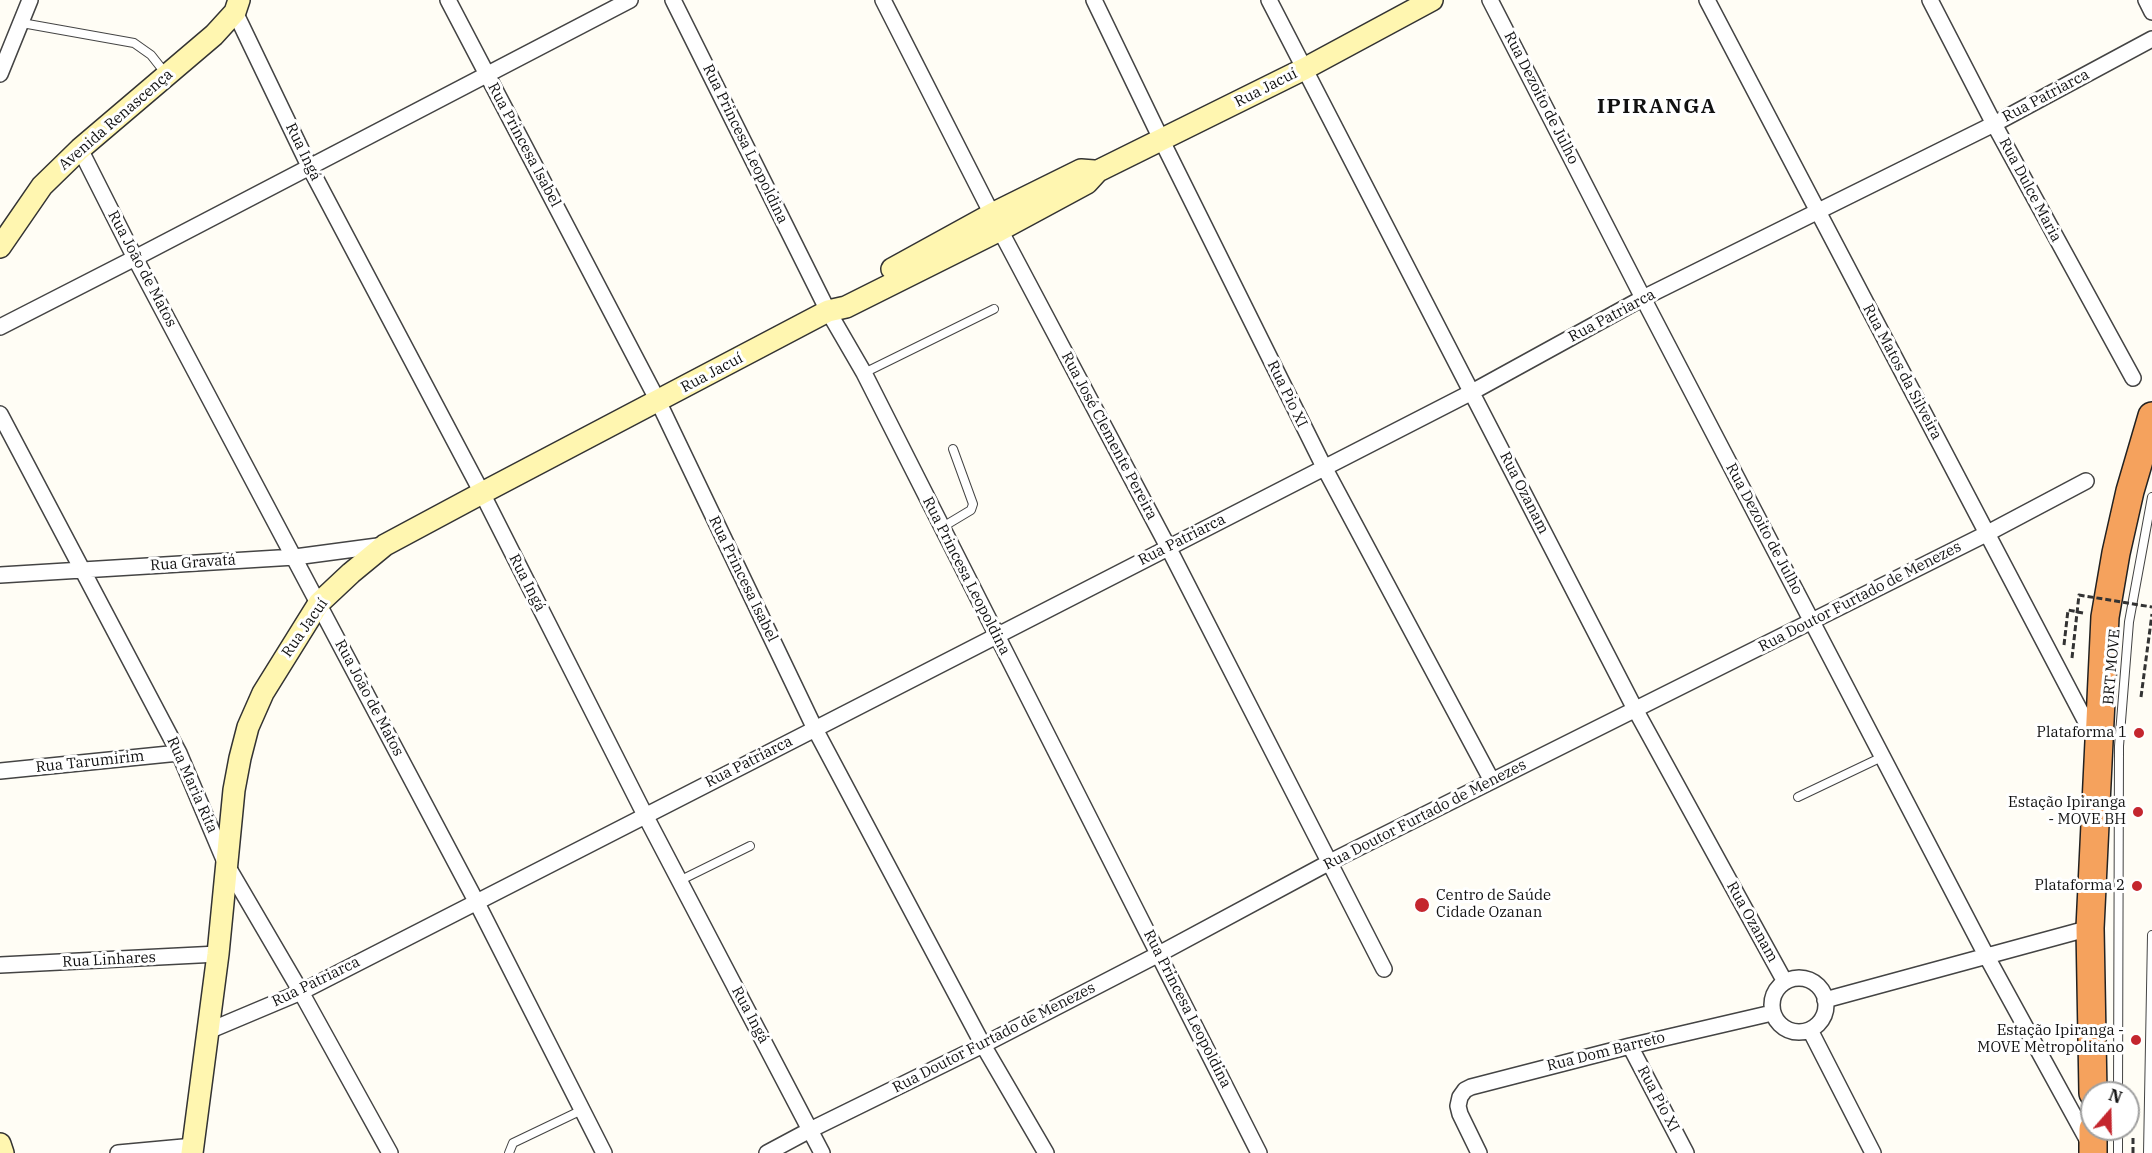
<!DOCTYPE html>
<meta charset="utf-8">
<style>
body{margin:0}
#map{position:relative;width:2152px;height:1153px;overflow:hidden;background:#fffdf5;font-family:"IBM Plex Serif",serif}
canvas{display:block}
.north{position:absolute;left:2080px;top:1081px;width:60px;height:60px;box-sizing:border-box;background:#fff;border:2px solid #a0a0a0;border-radius:50%;rotate:20deg;font-size:16px;font-weight:700;line-height:24px;text-align:center;color:#111}
.north::after{content:'';display:block;margin:auto;width:21px;height:27px;background:#c4262e;clip-path:polygon(50% 0,100% 100%,50% 72%,0 100%)}
</style>
<div id="map">
<canvas width="2152" height="1153"></canvas>
<div class="north">N</div>
</div>
<script>
const context = document.querySelector('canvas').getContext('2d');
context.lineJoin = 'round';
const shape = rows => new Path2D(rows.map(r => 'M' + r).join(''));
function stroke(path, color, width, dash) { context.strokeStyle = color; context.lineWidth = width; context.lineCap = dash ? 'butt' : 'round'; context.setLineDash(dash || []); context.stroke(path); }
function label(font, color, halo, rows, align = 'center') {
  context.font = font + ' "IBM Plex Serif",serif'; context.lineWidth = 6; context.setLineDash([]); context.textBaseline = 'middle'; context.strokeStyle = halo; context.fillStyle = color; for (const [text, x, y, turn = 0] of rows) {
    context.save(); context.translate(x, y); context.rotate((+turn || 0) * Math.PI / 180); context.textAlign = isNaN(turn) ? turn : align; if (halo) context.strokeText(text, 0, 0); context.fillText(text, 0, 0); context.restore();
  }
}
const path = shape([
 [2064,645,2068,610,2083,613],
 [2141,697,2152,614],
 [2133,1153,2133,1138]
]);
const lane = shape([
 [22,23,134,43,151,55,166,74],
 [864,373,994,309],
 [941,528,971,510,973,504,953,449],
 [1798,797,1882,757],
 [679,881,750,846],
 [2118,1093,2119,746,2129,622,2152,497],
 [509,1153,513,1143,582,1110],
 [2118,1153,2118,1129],
 [2148,1153,2152,935]
]);
const street = shape([
 [448,0,658,401,815,729,983,1045,1046,1153],
 [673,0,828,311,864,373,1259,1153],
 [883,0,1000,230,1168,547,1384,969],
 [1094,0,1162,141,1324,467,1492,781],
 [1269,0,1635,709,1785,982],
 [1490,0,1643,298,1987,957,2089,1143],
 [1707,0,2096,741],
 [1930,0,1994,124,2133,378],
 [2146,0,2152,12],
 [235,12,309,166,482,493,645,815,822,1153],
 [0,74,30,0],
 [80,149,135,258,476,901,604,1153],
 [0,327,135,258,630,0],
 [0,414,179,753,225,862,301,992,390,1153],
 [0,575,295,557,385,545],
 [0,771,179,753],
 [0,965,218,954],
 '1772 1005a27 27 0 1 1 54 0a27 27 0 1 1-54 0Z',
 [1825,1000,2090,928],
 [1810,1030,1873,1153],
 [206,1032,301,992,815,729,1472,392,1643,298,1994,124,2152,39],
 [1630,1046,1686,1153],
 [118,1153,194,1146],
 [767,1153,810,1130,983,1045,1159,954,1330,862,1986,534,2086,481],
 [1479,1153,1460,1114,1458,1106,1460,1097,1465,1090,1471,1087,1630,1046,1772,1013]
]);
const secondary = shape([
 [0,247,42,186,80,149,214,35,235,12,239,0],
 [892,269,992,214,1081,170,1094,171],
 [0,1144,3,1153],
 [192,1153,218,954,234,790,240,758,248,727,263,693,319,603,351,573,385,545,482,493,828,311,846,307,1000,230,1087,183,1098,171,1304,69,1432,0]
]);
const highway = shape([
 [2093,1093,2090,928,2105,617,2116,553,2130,491,2152,416],
 [2093,1129,2093,1153]
]);
const pathBridge = shape([
 [2072,658,2079,595,2152,607]
]);
const markers = [
 [2139,733,6,"#c4262e"],
 [2138,812,6,"#c4262e"],
 [2137,886,6,"#c4262e"],
 [1422,905,8,"#c4262e"],
 [2136,1040,6,"#c4262e"]
];
const streetNames = [
 ["Rua Jacuí",1266,88,-27],
 ["Rua Patriarca",2046,96,-28],
 ["Rua Dezoito de Julho",1541,98,63],
 ["Avenida Renascença",116,120,-41],
 ["Rua Princesa Leopoldina",745,144,64],
 ["Rua Princesa Isabel",524,145,62],
 ["Rua Ingá",303,152,64],
 ["Rua Dulce Maria",2030,190,62],
 ["Rua João de Matos",142,269,62],
 ["Rua Patriarca",1612,316,-28],
 ["Rua Matos da Silveira",1902,372,62],
 ["Rua Jacuí",712,373,-28],
 ["Rua Pio XI",1287,394,64],
 ["Rua José Clemente Pereira",1109,436,62],
 ["Rua Ozanam",1524,493,63],
 ["Rua Dezoito de Julho",1764,529,62],
 ["Rua Patriarca",1182,540,-27],
 ["Rua Gravatá",193,563,-4],
 ["Rua Princesa Leopoldina",966,576,63],
 ["Rua Princesa Isabel",743,579,64],
 ["Rua Ingá",527,583,63],
 ["Rua Doutor Furtado de Menezes",1860,597,-27],
 ["Rua Jacuí",305,628,-55],
 ["BRT MOVE",2112,667,-85],
 ["Rua João de Matos",369,698,62],
 ["Rua Tarumirim",90,762,-6],
 ["Rua Patriarca",749,762,-27],
 ["Rua Maria Rita",192,785,66],
 ["Rua Doutor Furtado de Menezes",1425,815,-27],
 ["Rua Ozanam",1752,922,61],
 ["Rua Linhares",109,960,-3],
 ["Rua Patriarca",316,982,-26],
 ["Rua Princesa Leopoldina",1187,1009,63],
 ["Rua Ingá",750,1015,62],
 ["Rua Doutor Furtado de Menezes",994,1038,-27],
 ["Rua Dom Barreto",1606,1052,-14],
 ["Rua Pio XI",1658,1099,62]
];
const poiNames = [
 ["Plataforma 1",2127,733],
 ["Estação Ipiranga",2126,803],
 ["- MOVE BH",2126,820],
 ["Plataforma 2",2125,886],
 ["Centro de Saúde",1436,896,"left"],
 ["Cidade Ozanan",1436,913,"left"],
 ["Estação Ipiranga -",2124,1031],
 ["MOVE Metropolitano",2124,1048]
];
const districtNames = [
 ["IPIRANGA",1657,107]
];
stroke(lane, '#444', 10);
stroke(street, '#444', 18);
stroke(secondary, '#333', 24);
stroke(highway, '#222', 30);
stroke(path, '#333', 3, [6, 3]);
stroke(lane, '#fff', 8);
stroke(street, '#fff', 15);
stroke(secondary, '#fff6b0', 21);
stroke(highway, '#f5a25d', 27);
stroke(pathBridge, '#333', 3, [6, 3]);
for (const [x, y, r, color] of markers) { const dot = new Path2D(); dot.arc(x, y, r, 0, 2 * Math.PI); context.fillStyle = color; context.fill(dot); stroke(dot, '#fff', 2); }
label('15px', '#111', '#fff', streetNames);
label('15px', '#111', '#fff', poiNames, 'right');
context.letterSpacing = '1.5px';
label('bold 21px', '#111', '#fff', districtNames);
context.letterSpacing = '0px';
</script>
